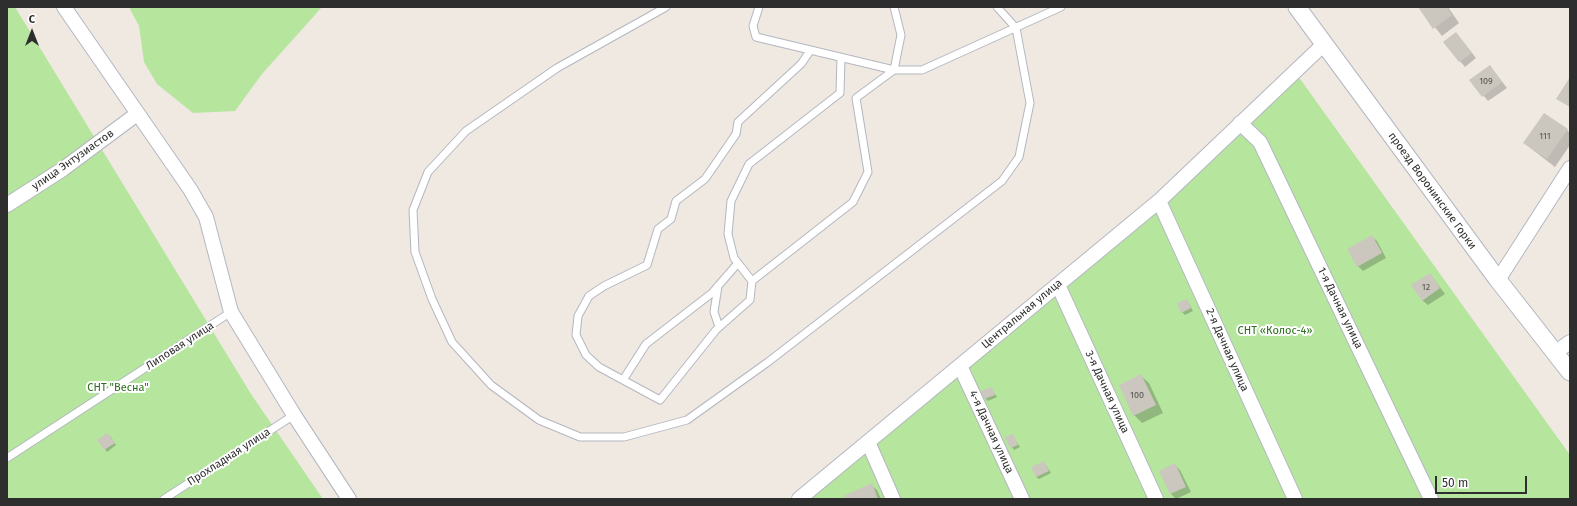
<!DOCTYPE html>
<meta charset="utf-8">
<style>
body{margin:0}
#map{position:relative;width:1577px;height:506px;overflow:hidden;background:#efe9e1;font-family:"Fira Sans",sans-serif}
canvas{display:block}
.frame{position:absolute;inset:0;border:8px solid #2e2e2e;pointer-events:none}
.north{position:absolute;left:12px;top:12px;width:40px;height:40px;-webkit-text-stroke:3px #fff;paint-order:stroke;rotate:0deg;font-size:11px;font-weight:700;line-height:16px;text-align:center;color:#2e2e2e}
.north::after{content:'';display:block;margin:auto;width:14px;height:18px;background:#2e2e2e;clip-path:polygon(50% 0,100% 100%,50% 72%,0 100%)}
.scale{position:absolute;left:1435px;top:476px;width:92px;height:18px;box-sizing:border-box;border:2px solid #2e2e2e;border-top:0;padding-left:5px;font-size:12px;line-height:14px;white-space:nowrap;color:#2e2e2e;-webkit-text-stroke:3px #fff;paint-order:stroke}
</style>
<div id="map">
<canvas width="1577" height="506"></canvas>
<div class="frame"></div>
<div class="north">С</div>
<div class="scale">50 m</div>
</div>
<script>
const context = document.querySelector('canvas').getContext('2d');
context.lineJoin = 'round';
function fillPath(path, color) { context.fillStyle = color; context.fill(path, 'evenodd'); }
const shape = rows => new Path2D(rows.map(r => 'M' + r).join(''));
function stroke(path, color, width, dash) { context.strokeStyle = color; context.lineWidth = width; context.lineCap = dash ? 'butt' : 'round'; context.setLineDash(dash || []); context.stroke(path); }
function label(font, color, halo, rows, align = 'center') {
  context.font = font + ' "Fira Sans",sans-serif'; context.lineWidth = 4; context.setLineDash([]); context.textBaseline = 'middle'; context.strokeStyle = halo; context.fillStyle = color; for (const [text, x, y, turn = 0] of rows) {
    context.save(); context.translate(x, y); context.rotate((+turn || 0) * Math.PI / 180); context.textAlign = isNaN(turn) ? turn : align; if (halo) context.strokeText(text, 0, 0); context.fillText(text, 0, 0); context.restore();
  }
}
const green = shape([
 [7,7,15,7,251,394,323,499,7,499],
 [129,7,322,7,262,74,235,111,193,113,157,84,144,62,139,26],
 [1298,76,1570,455,1570,499,809,499,1152,216]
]);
const shadow = shape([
 [1419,7,1448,7,1459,23,1442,36],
 [1461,39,1476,58,1465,67,1444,42],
 [1490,66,1507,88,1488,101,1471,80],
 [1567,130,1570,133,1570,145,1555,167,1524,143],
 [1371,236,1377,241,1386,258,1363,271,1358,266],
 [1430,274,1445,294,1428,305,1422,300],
 [1187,300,1193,311,1185,315,1182,312],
 [1141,376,1149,383,1163,413,1142,423,1134,415],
 [991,388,997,397,988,401,985,398],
 [1012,435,1020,447,1014,450,1006,438],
 [110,436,116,445,107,452,99,440],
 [1044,462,1051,473,1039,479,1036,477],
 [1175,465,1180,470,1191,492,1176,499,1171,494,1161,471],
 [871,485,877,490,881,499,847,499]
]);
const building = shape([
 [1418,7,1446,7,1452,15,1433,29],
 [1456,32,1472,53,1459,62,1443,42],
 [1490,65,1502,82,1482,97,1469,80],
 [1570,77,1570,107,1556,99],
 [1544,113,1568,129,1547,159,1523,143],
 [1372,235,1382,253,1357,267,1347,249],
 [1430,273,1440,288,1422,301,1411,285],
 [1187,299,1191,308,1181,313,1177,303],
 [1141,374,1156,405,1133,416,1119,385],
 [992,387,995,395,984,399,981,391],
 [107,433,115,443,104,450,97,440],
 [1013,434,1018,445,1010,448,1005,437],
 [1044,461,1049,471,1036,477,1031,467],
 [1175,463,1186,487,1170,494,1159,471],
 [872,483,878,499,846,499,844,496]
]);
const service = shape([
 [666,7,557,68,466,131,428,172,413,210,415,252,432,299,452,342,491,385,539,420,580,437,624,437,687,420,768,362,1002,181,1019,157,1030,103,1016,28,997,7],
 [759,7,753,26,756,37,894,70,922,70,1061,7],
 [810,51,801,64,738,122,736,134,705,179,676,201,671,219,658,229,647,265,604,286,589,296,578,316,576,335,586,355,599,367,660,400,716,330,750,300,752,281,734,258,728,234,731,201,749,164,840,93,841,58],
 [752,281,853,202,868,172,856,98,894,70,901,35,894,7],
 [718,286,714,312,719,327],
 [623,380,646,344,712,293,738,263],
 [7,458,231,312],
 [164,499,294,415]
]);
const minor = shape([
 [64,7,190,189,206,217,231,312,294,415,349,499],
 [1240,123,1260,142,1431,499],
 [1159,201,1295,499],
 [7,205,63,169,137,114],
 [1498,280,1570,168],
 [1058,285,1156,499],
 [1556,352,1570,342],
 [960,366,1022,499],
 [868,442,893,499],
 [799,499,1159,201,1324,44]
]);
const tertiary = shape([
 [1297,7,1498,280,1570,372]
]);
const numberNames = [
 ["109",1486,81],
 ["111",1545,136],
 ["12",1426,287],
 ["100",1137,395]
];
const streetNames = [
 ["улица Энтузиастов",73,160,-35],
 ["проезд Воронинские Горки",1432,191,54],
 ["1-я Дачная улица",1340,308,64],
 ["Центральная улица",1022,314,-40],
 ["Липовая улица",180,346,-33],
 ["2-я Дачная улица",1227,350,66],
 ["3-я Дачная улица",1107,392,65],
 ["4-я Дачная улица",991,432,65],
 ["Прохладная улица",229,457,-33]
];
const parkNames = [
 ["СНТ «Колос-4»",1275,331],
 ["СНТ \"Весна\"",118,388]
];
fillPath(green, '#b6e59e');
fillPath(shadow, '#0003');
fillPath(building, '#cbc7bf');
stroke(service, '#b4b7c1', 9);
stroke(minor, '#b4b7c1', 16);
stroke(tertiary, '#b4b7c1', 19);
stroke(service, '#fff', 7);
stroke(minor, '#fff', 14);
stroke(tertiary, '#fff', 17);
label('9px', '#555452', null, numberNames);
label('11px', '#2e2e2e', '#fff', streetNames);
label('11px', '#2c6e1b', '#fff', parkNames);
</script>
